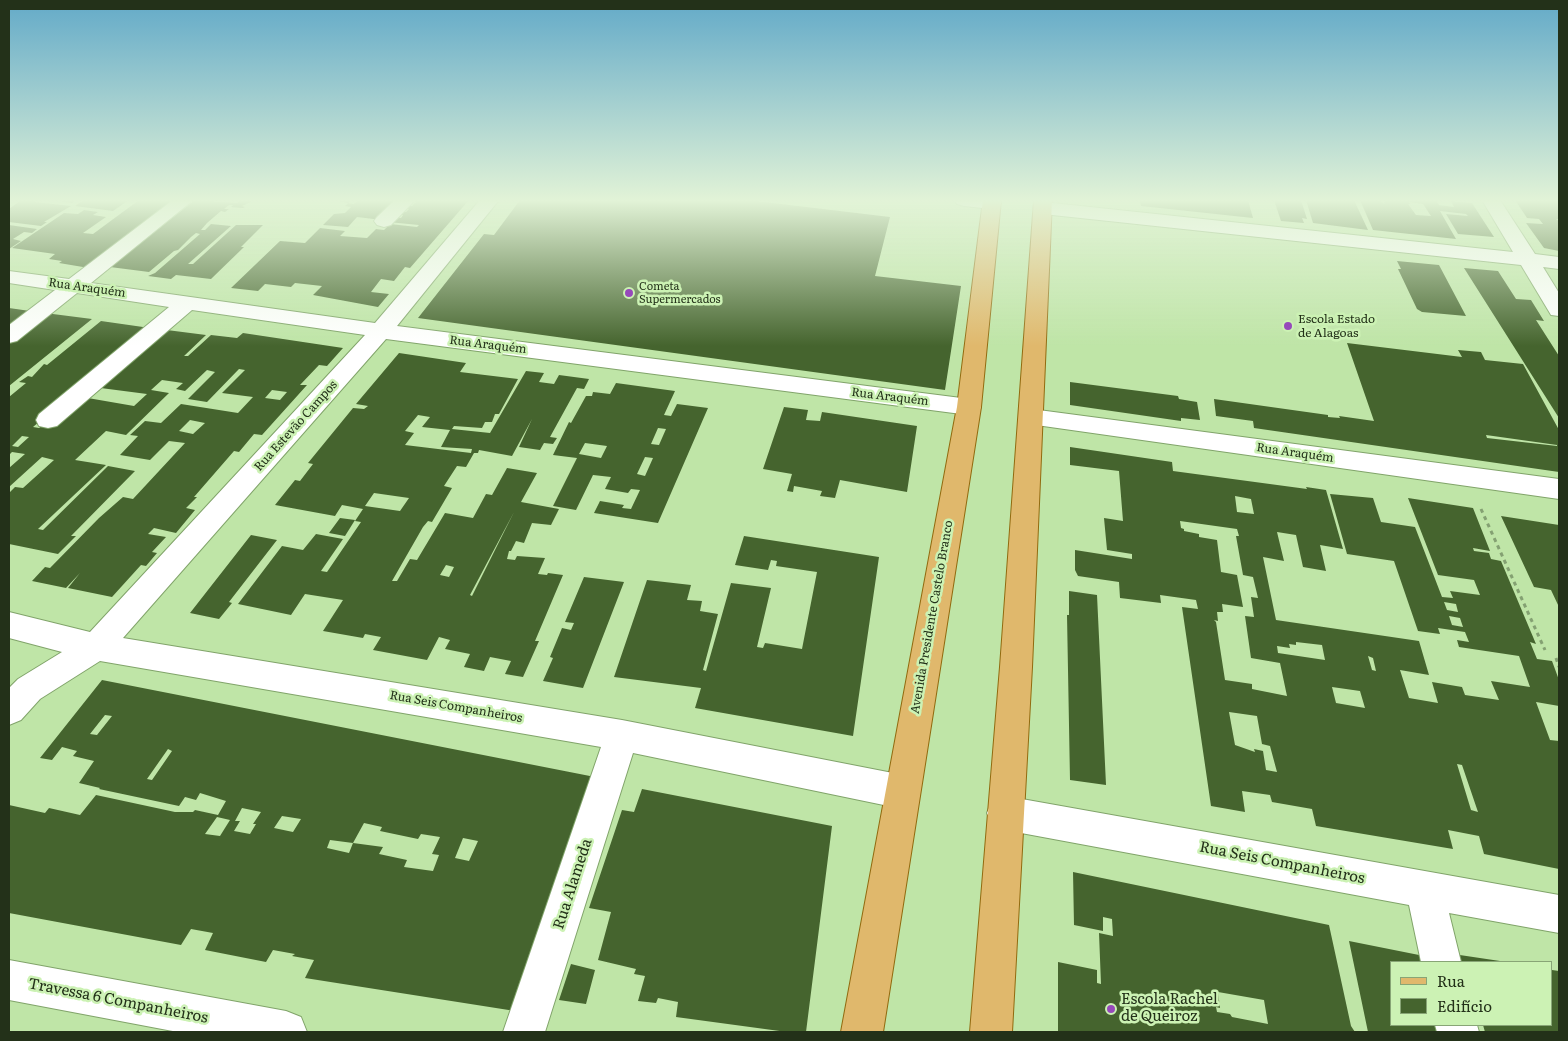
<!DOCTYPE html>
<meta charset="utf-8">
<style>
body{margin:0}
#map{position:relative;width:1568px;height:1041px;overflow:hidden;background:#bfe5a7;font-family:Literata,serif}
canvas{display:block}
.frame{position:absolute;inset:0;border:10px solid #233119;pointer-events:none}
.legend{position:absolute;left:1390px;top:961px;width:162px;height:65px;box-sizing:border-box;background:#ccf2b4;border:1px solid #88a576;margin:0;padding:6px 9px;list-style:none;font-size:15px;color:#233119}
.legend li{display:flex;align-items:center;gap:10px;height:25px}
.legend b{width:25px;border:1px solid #88a576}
</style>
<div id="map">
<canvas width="1568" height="1041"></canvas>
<div class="frame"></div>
<ul class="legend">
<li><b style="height:6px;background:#e0b86c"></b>Rua</li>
<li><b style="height:14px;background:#45642e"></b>Edifício</li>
</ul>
</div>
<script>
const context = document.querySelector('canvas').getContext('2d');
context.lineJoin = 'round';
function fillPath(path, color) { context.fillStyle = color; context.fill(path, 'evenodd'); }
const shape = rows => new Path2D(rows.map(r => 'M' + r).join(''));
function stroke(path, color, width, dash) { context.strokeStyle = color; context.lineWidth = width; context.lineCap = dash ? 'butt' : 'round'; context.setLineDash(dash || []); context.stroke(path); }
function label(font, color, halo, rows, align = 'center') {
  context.font = font + ' Literata,serif'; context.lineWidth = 5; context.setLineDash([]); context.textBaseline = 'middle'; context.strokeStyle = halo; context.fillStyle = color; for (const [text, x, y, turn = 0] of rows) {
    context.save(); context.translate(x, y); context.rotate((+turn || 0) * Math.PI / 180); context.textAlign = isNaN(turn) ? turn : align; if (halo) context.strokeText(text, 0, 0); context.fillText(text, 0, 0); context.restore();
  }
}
const building = shape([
 [21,200,37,200,35,202,71,206,44,222,47,222,41,226,9,222,9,209],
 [50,200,77,200,72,203],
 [84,200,129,200,113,211,75,206],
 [139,200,179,200,89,268,59,263,62,261,49,259,55,254,12,248,64,213,78,214,84,210,98,212,93,215,106,217,83,233,93,234],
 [195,200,237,203,241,200,255,200,242,206,245,207,243,208,231,207,233,205,229,205,224,209,229,209,225,212,221,211,207,223,201,230,205,230,211,224,231,226,188,264,193,264,236,225,263,225,241,247,244,247,211,279,176,275,171,279,148,276,155,273,200,234,196,233,191,237,178,250,174,251,149,272,110,267],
 [331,200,352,200,348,203,354,204,358,200,401,200,382,220,357,217,348,227,323,225,334,214,345,213,351,207,345,206,348,203],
 [408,200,469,200,410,268,405,267,394,281,381,279,371,292,389,294,378,307,313,295,322,286,295,283,291,287,265,284,258,291,231,288,280,241,305,243,320,228,345,231,340,236,367,238,376,229,384,230,390,224,417,227,419,225,388,222,392,217,401,218,403,215,394,215,398,211,406,212,409,209,401,208,404,205,412,206,416,202],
 [520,200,748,200,890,217,875,276,961,286,945,390,418,318,484,234,494,235],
 [1140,200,1248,200,1253,218,1141,206],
 [1274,200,1301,200,1307,219,1302,218,1304,223,1281,221],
 [1306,200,1354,200,1368,230,1313,223],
 [1360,200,1380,200,1384,204,1385,200,1436,200,1439,205,1454,207,1451,201,1472,203,1494,237,1458,234,1446,214,1468,216,1466,214,1440,211,1456,239,1373,230],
 [1409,202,1423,204,1431,216,1416,215,1408,204,1410,204],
 [1515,200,1559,200,1559,219,1556,219,1559,221,1559,251,1544,248,1526,223,1543,224,1539,219,1527,218],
 [9,225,37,229,32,233,24,232,13,239,21,241,9,249],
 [1397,261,1439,265,1466,316,1422,312,1417,309,1398,269,1401,269],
 [1464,268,1498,271,1516,299,1531,300,1544,321,1536,320,1559,356,1559,418],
 [9,308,37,312,9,333],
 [45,313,92,319,9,386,9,341],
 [101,321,150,328,33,427,39,428,82,397,134,406,147,394,93,387,159,329,206,335,184,356,188,356,211,335,237,338,243,333,343,348,327,366,319,365,300,385,307,385,262,435,254,434,239,452,234,451,194,497,197,497,186,508,195,510,176,533,154,528,148,534,166,537,152,552,157,553,146,566,141,565,112,597,68,588,80,573,66,588,32,581,45,567,50,568,99,518,123,497,133,499,185,443,169,441,150,460,120,455,138,436,130,435,145,421,161,423,181,404,238,413,253,397,222,393,245,370,239,369,207,402,188,399,215,372,207,370,185,391,176,389,183,383,162,380,151,390,169,393,126,435,106,431,75,460,106,465,38,529,43,530,108,466,135,471,71,536,76,536,58,554,9,544,9,493,15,487,23,488,54,460,42,457,9,487,9,468,25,454,12,452,9,455,9,397,26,383,19,382,28,376,32,377,44,364,47,365],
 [272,390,287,392,280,400,265,398],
 [190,420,205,423,193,434,179,431],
 [22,436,29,437,18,447,12,446],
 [1347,343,1462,357,1458,350,1481,352,1485,360,1523,364,1559,430,1559,472,1254,428,1253,421,1216,416,1214,399,1328,415,1328,417,1340,418,1339,416,1374,421],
 [1486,435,1557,445,1557,446,1487,438],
 [399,353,466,363,460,372,518,379,499,414,495,414,492,422,485,422,482,428,454,426,452,429,490,433,526,371,544,373,539,382,554,384,559,375,589,379,584,389,577,388,550,437,557,438,553,444,544,443,540,450,519,447,532,419,512,456,479,450,478,453,474,453,466,467,457,466,444,486,452,488,432,522,428,521,423,527,392,581,397,581,410,559,417,560,445,513,473,518,486,494,492,495,507,468,537,473,521,502,559,509,551,525,532,523,524,543,516,541,511,551,509,551,507,559,515,560,517,556,545,558,538,574,547,575,548,573,563,575,535,641,539,641,523,677,505,674,511,661,490,657,484,671,464,667,470,654,445,649,450,640,439,637,427,660,373,650,381,637,365,634,363,638,323,631,343,600,305,594,291,615,238,604,282,546,303,550,316,534,343,539,321,571,327,572,361,522,355,521,363,509,342,505,335,516,275,505,295,480,300,481,313,464,308,463,353,408,364,409,368,406,356,404],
 [418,415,430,417,422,427,450,430,441,447,472,449,471,453,405,445,414,433,405,431],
 [374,493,409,498,400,511,365,506],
 [514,512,472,596,470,595],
 [446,565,454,567,449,577,440,575],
 [1070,382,1178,396,1179,399,1197,402,1200,420,1181,418,1181,421,1070,405],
 [616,383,675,391,664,415,671,416,677,404,708,408,658,523,594,513,600,501,624,505,622,508,631,509,640,490,631,489,628,493,605,489,611,477,593,475,576,510,553,506,577,458,553,455,569,422,571,423,586,396,592,396,593,392,610,394],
 [658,428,666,429,659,445,651,444],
 [585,443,607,446,601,458,579,454],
 [645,457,653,458,645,476,637,474],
 [784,407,808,410,806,420,820,421,822,412,917,426,907,492,840,480,835,498,820,496,822,491,794,486,793,492,787,491,792,474,763,469],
 [1070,447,1172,462,1173,471,1307,489,1306,487,1326,490,1343,549,1320,545,1326,571,1303,567,1296,535,1277,532,1284,561,1263,557,1276,620,1419,641,1429,675,1400,670,1409,698,1438,703,1432,682,1462,687,1465,695,1499,700,1491,681,1530,687,1519,656,1459,647,1457,640,1469,642,1465,632,1438,628,1440,634,1418,631,1394,561,1347,554,1330,494,1373,498,1381,522,1415,527,1442,597,1453,598,1450,591,1480,595,1474,580,1438,575,1408,498,1473,508,1490,551,1473,548,1474,551,1489,553,1491,559,1501,561,1536,644,1530,642,1537,659,1552,661,1559,680,1559,706,1536,702,1550,740,1559,741,1559,869,1484,854,1479,836,1448,830,1453,849,1316,826,1312,809,1272,802,1270,795,1242,791,1245,812,1211,806,1182,607,1198,609,1196,600,1160,595,1161,603,1120,598,1119,582,1078,576,1075,570,1075,550,1132,559,1132,554,1107,550,1104,518,1123,521,1119,471,1070,465],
 [1235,496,1251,499,1254,514,1237,512],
 [1180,521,1237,529,1239,536,1236,536,1243,575,1253,577,1258,598,1251,597,1254,617,1245,616,1251,658,1280,663,1287,696,1252,689,1252,684,1225,680,1216,622,1214,620,1218,621,1217,612,1223,612,1222,604,1243,607,1237,575,1221,572,1217,540,1199,537,1199,534,1184,531,1184,529,1181,528],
 [1444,602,1456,604,1458,612,1447,610],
 [1449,616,1460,618,1463,627,1452,625],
 [1296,642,1322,645,1325,660,1278,653,1277,646,1290,648,1289,644,1296,645],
 [1368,656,1373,658,1376,671,1372,670],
 [1332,687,1360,691,1365,708,1336,703],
 [1229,712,1257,716,1262,744,1270,746,1277,772,1266,770,1263,751,1254,749,1255,752,1235,745],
 [1457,764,1462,765,1478,812,1471,810],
 [1501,516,1559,525,1559,607,1551,590,1534,587],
 [340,518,355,520,345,536,329,533],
 [251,535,277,540,229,602,232,603,219,619,190,613],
 [744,536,879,557,853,736,695,708,701,688,614,677,647,580,691,585,687,600,702,601,700,611,718,614,703,670,706,671,731,583,771,588,757,647,763,648,765,643,802,649,817,572,776,566,777,561,771,560,768,570,735,565],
 [584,577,624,582,583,688,543,681,553,658,550,657,562,628,571,630,574,623,565,622],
 [1069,591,1097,595,1106,785,1070,780,1067,615,1069,615],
 [102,680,595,777,515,1011,305,978,314,960,292,956,295,954,273,950,266,962,205,950,213,933,191,929,181,945,9,913,9,805,45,813,49,808,80,815,96,795,175,812,193,812,195,810,218,815,226,801,200,793,196,800,185,797,179,806,99,789,100,788,79,783,94,761,73,756,77,751,62,747,52,760,40,758],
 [105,715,112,716,97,735,90,734],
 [168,749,172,751,152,780,147,779],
 [242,808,261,812,253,824,256,824,250,834,234,831,240,821,235,821],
 [282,816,301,819,293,832,274,828],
 [217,817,230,820,220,836,205,834],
 [364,823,382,827,380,831,418,839,421,834,440,837,432,854,439,855,433,871,404,867,407,860,379,854,383,847,353,843,349,853,327,848,330,840,353,843],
 [463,838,478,841,469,861,455,858],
 [642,789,832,826,806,1032,787,1032,676,1017,678,1002,658,998,656,1003,638,1001,645,976,634,974,636,969,598,960,611,912,589,908,622,810,634,812],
 [1073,872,1329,925,1351,1026,1355,1032,1058,1032,1058,962,1097,970,1097,983,1101,984,1099,933,1113,936,1112,919,1103,917,1103,931,1074,925],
 [1218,992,1264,1000,1268,1024,1232,1017,1230,1014,1217,1012,1216,1007,1220,1008],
 [1349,941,1424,956,1426,962,1392,962,1392,1025,1441,1025,1443,1032,1368,1032],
 [1453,954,1500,961,1500,962,1455,962],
 [571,964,595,970,586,1004,559,1000],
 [1552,970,1559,971,1559,1032,1485,1032,1483,1025,1552,1025]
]);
const path = shape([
 [1481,509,1545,650],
 [1556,658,1559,667]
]);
const minor = shape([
 [173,200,192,201,91,283,375,323,480,200,499,200,397,326,969,399,978,401,981,407,978,413,969,415,386,339,123,638,622,720,903,775,915,780,920,792,915,804,903,809,633,753,545,1032,503,1032,601,747,100,661,40,699,21,720,9,725,9,688,18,679,62,652,9,638,9,612,90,632,365,335,192,310,57,426,48,428,39,426,36,420,39,414,169,307,77,293,17,341,9,343,9,325,55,290,9,283,9,271,69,279,173,200],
 [395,200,415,200,391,225,384,227,377,225,374,221,377,217,395,200],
 [955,200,999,200,1001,203,999,207,992,209,964,206,957,204,955,200],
 [1482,200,1500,200,1535,254,1559,257,1559,269,1543,267,1559,293,1559,316,1551,315,1521,265,1043,214,1036,212,1034,208,1036,204,1043,202,1513,252,1482,200],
 [1031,409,1559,479,1559,499,1022,423,1019,417,1022,411,1031,409],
 [1005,796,1559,895,1559,933,1449,913,1461,962,1421,962,1409,905,1005,830,992,825,987,813,992,801,1005,796],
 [9,960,286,1011,301,1017,307,1032,178,1032,9,1000,9,960],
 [1435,1025,1477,1025,1479,1032,1437,1032,1435,1025]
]);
const major = shape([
 [983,200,1001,200,981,407,883,1032,841,1032,957,407,983,200],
 [1034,200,1052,200,1032,667,1012,1032,970,1032,1000,667,1034,200]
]);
const markers = [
 [629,293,5,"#9649ba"],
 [1288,326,5,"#9649ba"],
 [1111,1009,5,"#9649ba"]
];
const farPoinames = [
 ["Cometa",639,287],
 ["Supermercados",639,300]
];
const streetNames = [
 ["Rua Araquém",87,288,8],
 ["Rua Araquém",488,345,7],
 ["Rua Araquém",890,397,7],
 ["Rua Estevão Campos",296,426,-48],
 ["Rua Araquém",1295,453,8],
 ["Avenida Presidente Castelo Branco",932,617,-80],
 ["Rua Seis Companheiros",456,707,10]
];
const poiNames = [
 ["Escola Estado",1298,319],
 ["de Alagoas",1298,333]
];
const nearStreetnames = [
 ["Rua Seis Companheiros",1282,863,11],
 ["Rua Alameda",573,884,-72],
 ["Travessa 6 Companheiros",118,1001,11]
];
const nearPoinames = [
 ["Escola Rachel",1121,1000],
 ["de Queiroz",1121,1017]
];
fillPath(building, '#45642e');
stroke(minor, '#81a46a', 2);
stroke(major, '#916a0f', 2);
stroke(path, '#84a172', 3, [4, 4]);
fillPath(minor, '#fff');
fillPath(major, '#e0b86c');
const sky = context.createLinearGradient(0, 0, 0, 346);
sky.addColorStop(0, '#63aac8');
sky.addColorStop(0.58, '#e2f3d7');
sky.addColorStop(1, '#e2f3d700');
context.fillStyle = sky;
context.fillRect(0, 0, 1568, 346);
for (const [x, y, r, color] of markers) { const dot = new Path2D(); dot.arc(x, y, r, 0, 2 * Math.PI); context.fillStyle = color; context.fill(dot); stroke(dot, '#ccf2b4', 2); }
label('11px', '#233119', '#ccf2b4', farPoinames, 'left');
label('12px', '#233119', '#ccf2b4', streetNames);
label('12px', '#233119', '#ccf2b4', poiNames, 'left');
label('15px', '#233119', '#ccf2b4', nearStreetnames);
label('15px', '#233119', '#ccf2b4', nearPoinames, 'left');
</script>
